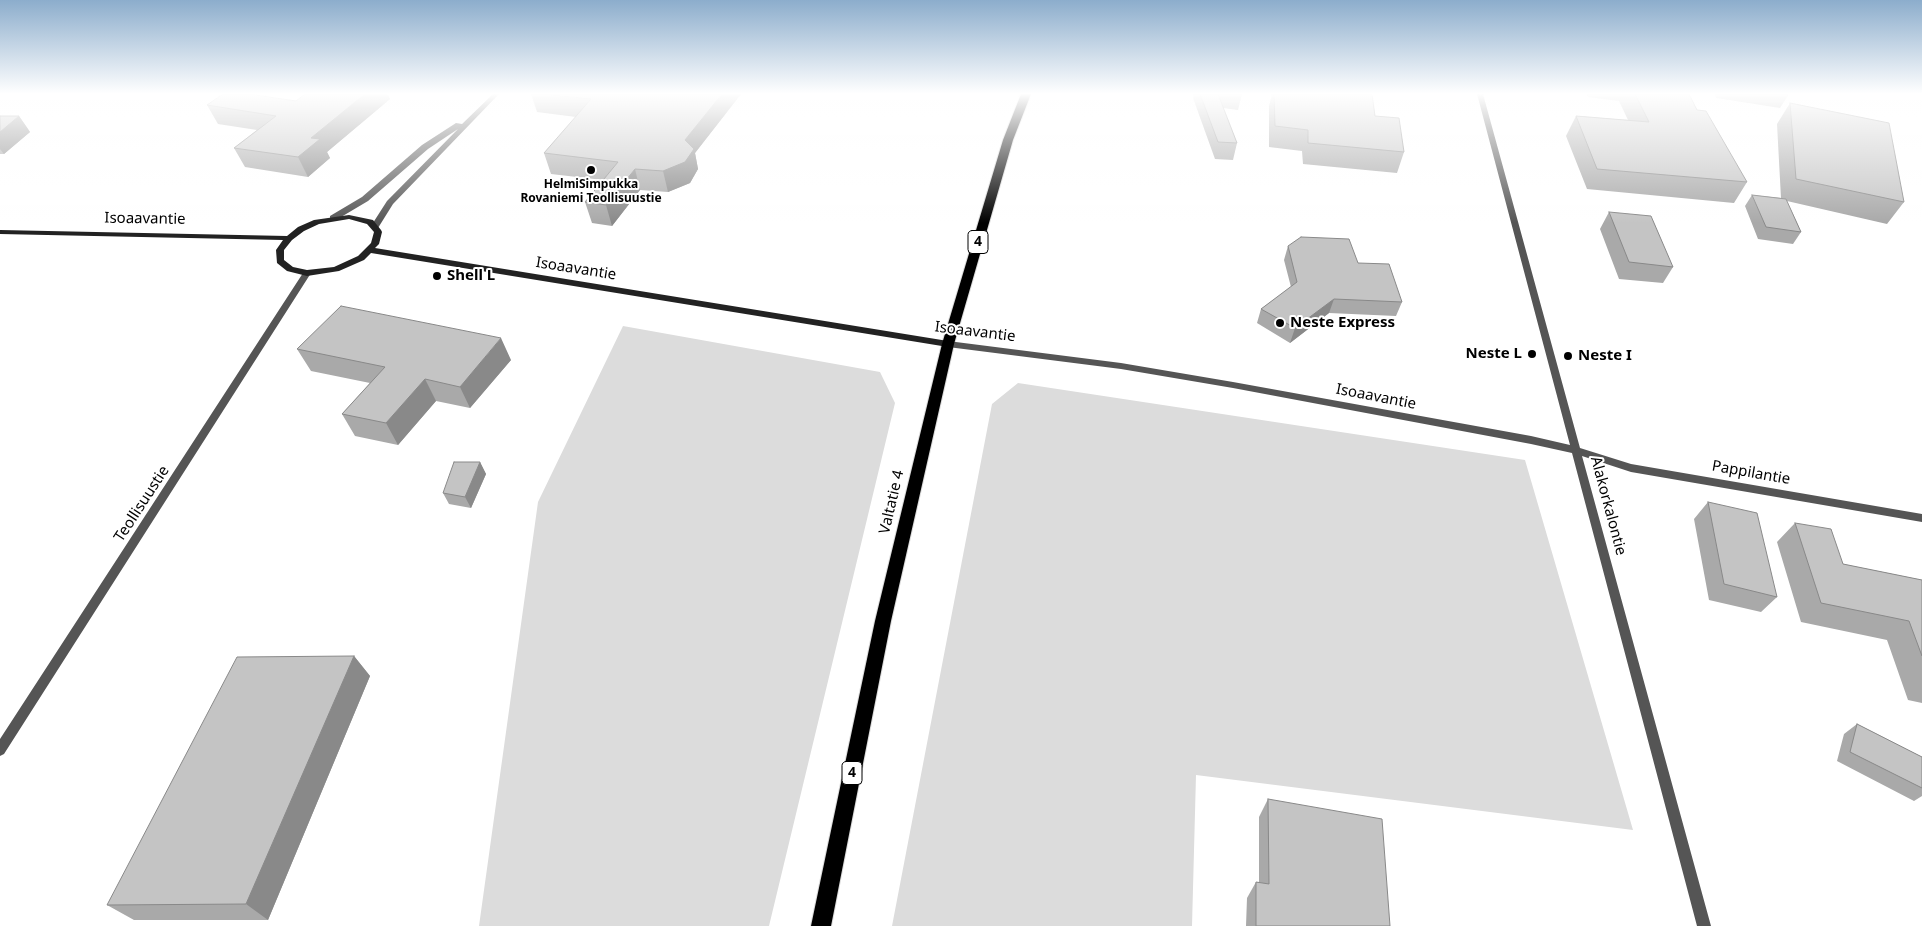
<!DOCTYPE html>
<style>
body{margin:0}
canvas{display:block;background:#fff}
</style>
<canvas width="1922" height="926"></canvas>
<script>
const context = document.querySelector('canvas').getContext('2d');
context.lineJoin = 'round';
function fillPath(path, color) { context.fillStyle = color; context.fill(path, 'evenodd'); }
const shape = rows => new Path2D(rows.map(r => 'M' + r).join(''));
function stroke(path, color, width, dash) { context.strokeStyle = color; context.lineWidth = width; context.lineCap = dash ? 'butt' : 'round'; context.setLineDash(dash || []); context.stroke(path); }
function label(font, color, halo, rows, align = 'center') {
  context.font = font + ' "Noto Sans",sans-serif'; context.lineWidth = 4; context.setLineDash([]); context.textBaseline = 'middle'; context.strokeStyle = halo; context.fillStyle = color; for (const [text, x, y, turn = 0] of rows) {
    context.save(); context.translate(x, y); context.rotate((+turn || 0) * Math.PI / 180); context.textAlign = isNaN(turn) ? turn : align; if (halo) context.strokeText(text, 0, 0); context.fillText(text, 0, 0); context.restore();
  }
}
const green = shape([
 [623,326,880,372,895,403,769,926,479,926,538,502],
 [1018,383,1525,460,1633,830,1196,775,1192,926,892,926,992,404]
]);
const tertiary = shape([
 [493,94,499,94,393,204,378,228,372,228,371,226,387,201,458,129,428,149,368,201,336,220,330,220,330,216,362,197,422,145,456,123,462,124,493,94],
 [1477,94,1483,94,1580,448,1631,464,1922,514,1922,522,1631,472,1582,456,1711,926,1697,926,1572,453,1531,444,1233,388,1121,369,948,347,944,344,948,341,1121,363,1233,382,1531,436,1570,445,1477,94],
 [307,270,311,273,4,754,0,756,0,739,303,273,307,270]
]);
const secondary = shape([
 [349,215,373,220,381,230,382,232,379,244,375,248,948,341,952,344,948,347,371,253,364,260,339,271,307,276,287,271,277,263,276,250,283,240,0,234,0,230,287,236,298,227,314,220,349,215],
 [349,219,367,224,374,232,371,243,358,256,334,267,307,270,293,267,284,260,284,250,292,240,304,231,319,224,349,219]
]);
const trunk = shape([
 [1021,94,1031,94,1013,140,954,344,891,621,831,926,811,926,875,621,942,344,1003,140,1021,94]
]);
const wall = shape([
 [305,94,387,94,390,99,327,152,330,158,308,177,245,167,234,148,257,130,218,124,207,105,296,101],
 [531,94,741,94,695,153,698,169,690,183,668,192,640,190,612,226,592,223,585,202,603,180,551,174,544,153,576,117,537,112],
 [1194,94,1242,94,1238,110,1223,108,1237,143,1233,160,1215,159,1193,98],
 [1272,94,1372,94,1375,116,1404,152,1397,173,1303,164,1302,151,1269,147,1269,106],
 [1586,94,1689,94,1697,110,1747,182,1734,203,1587,189,1566,136,1576,116,1628,120,1619,101,1588,97],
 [1715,94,1789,94,1780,108,1716,98],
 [1790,103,1904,202,1887,224,1787,201,1801,232,1793,244,1758,239,1745,206,1752,195,1781,198,1777,124],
 [0,116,19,116,30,132,4,154,0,154],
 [1609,212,1673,267,1663,283,1619,279,1600,229],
 [1288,246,1358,263,1402,302,1396,316,1329,313,1290,343,1257,323,1261,309,1291,287,1284,260],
 [297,349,511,360,470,408,436,401,398,445,355,436,342,414,370,383,311,371],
 [480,462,486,474,471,508,449,504,443,493],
 [1708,502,1777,597,1761,612,1709,600,1694,519],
 [1795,523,1843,564,1922,580,1922,703,1908,700,1887,640,1801,622,1777,542],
 [354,656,370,676,268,920,134,920,107,905],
 [1857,724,1922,757,1922,796,1914,801,1837,761,1844,734],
 [1268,799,1390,926,1246,926,1247,898,1256,882,1259,882,1259,817]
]);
const shadedWall = shape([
 [365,94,387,94,390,99,327,152,330,158,308,177,298,157,311,138],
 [722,94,741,94,695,153,698,169,690,183,668,192,663,171,685,140],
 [19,116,30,132,4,154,0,149,0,132],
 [635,169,640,190,612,226,606,205],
 [1334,299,1329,313,1290,343,1295,328],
 [501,338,511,360,470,408,460,387],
 [425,379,436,401,398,445,386,423],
 [480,462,486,474,471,508,465,497],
 [354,656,370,676,268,920,246,904]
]);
const building = shape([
 [223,94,249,94,296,101,305,94,365,94,311,138,320,139,298,157,234,148,276,116,207,105,223,94],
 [542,94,722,94,685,140,694,149,685,162,663,171,635,169,606,205,585,202,618,162,544,153,591,99,542,94],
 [1200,94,1218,94,1237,143,1218,142,1200,94],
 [1274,94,1372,94,1375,116,1399,118,1404,152,1308,143,1308,130,1275,126,1274,94],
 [1635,94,1689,94,1697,110,1706,111,1747,182,1597,169,1576,116,1649,122,1635,94],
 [1790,103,1889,123,1904,202,1796,179,1790,103],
 [0,116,19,116,0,132,0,116],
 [1752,195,1786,199,1801,232,1766,227,1752,195],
 [1609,212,1651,216,1673,267,1629,262,1609,212],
 [1301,237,1349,239,1358,263,1389,264,1402,302,1334,299,1295,328,1261,309,1297,282,1288,246,1301,237],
 [341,306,501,338,460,387,425,379,386,423,342,414,385,367,297,349,341,306],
 [454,462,480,462,465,497,443,493,454,462],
 [1708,502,1757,513,1777,597,1724,584,1708,502],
 [1795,523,1831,529,1843,564,1922,580,1922,656,1909,621,1821,603,1795,523],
 [354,656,246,904,107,905,237,657,354,656],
 [1857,724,1922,757,1922,788,1850,752,1857,724],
 [1268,799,1382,819,1390,926,1256,926,1256,882,1269,884,1268,799]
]);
const markers = [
 [591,170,5,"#000"],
 [437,276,5,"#000"],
 [1280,323,5,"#000"],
 [1532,354,5,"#000"],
 [1568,356,5,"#000"]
];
const farPoinames = [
 ["HelmiSimpukka",591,185],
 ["Rovaniemi Teollisuustie",591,199]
];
const shields = [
 [978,242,20],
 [852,773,20]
];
const shieldNames = [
 ["4",978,242],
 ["4",852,773]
];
const streetNames = [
 ["Isoaavantie",145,219,1],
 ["Isoaavantie",576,269,9],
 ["Isoaavantie",975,332,7],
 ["Isoaavantie",1376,397,11],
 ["Pappilantie",1751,473,10],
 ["Valtatie 4",892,502,-77],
 ["Teollisuustie",142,504,-57],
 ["Alakorkalontie",1608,506,75]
];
const poiNames = [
 ["Shell L",447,276],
 ["Neste Express",1290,323],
 ["Neste L",1522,354,"right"],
 ["Neste I",1578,356]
];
fillPath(green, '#dcdcdc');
stroke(trunk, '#dbdbdb', 2);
fillPath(tertiary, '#555');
fillPath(secondary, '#222');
fillPath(trunk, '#000');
fillPath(wall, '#a9a9a9');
fillPath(shadedWall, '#898989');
fillPath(building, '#c4c4c4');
stroke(building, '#898989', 1);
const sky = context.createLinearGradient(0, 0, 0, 223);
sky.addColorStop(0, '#8cadcc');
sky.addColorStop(0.42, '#fff');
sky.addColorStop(1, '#ffffff00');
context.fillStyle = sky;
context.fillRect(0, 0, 1922, 223);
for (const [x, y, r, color] of markers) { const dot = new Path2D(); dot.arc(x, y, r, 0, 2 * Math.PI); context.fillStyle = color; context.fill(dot); stroke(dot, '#fff', 2); }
label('bold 12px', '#000', '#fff', farPoinames);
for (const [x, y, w] of shields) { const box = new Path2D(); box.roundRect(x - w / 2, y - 11.5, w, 23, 4); context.fillStyle = '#fff'; context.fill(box); stroke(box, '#000', 1); }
label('bold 14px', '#000', null, shieldNames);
label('15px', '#000', '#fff', streetNames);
label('bold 15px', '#000', '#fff', poiNames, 'left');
</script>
